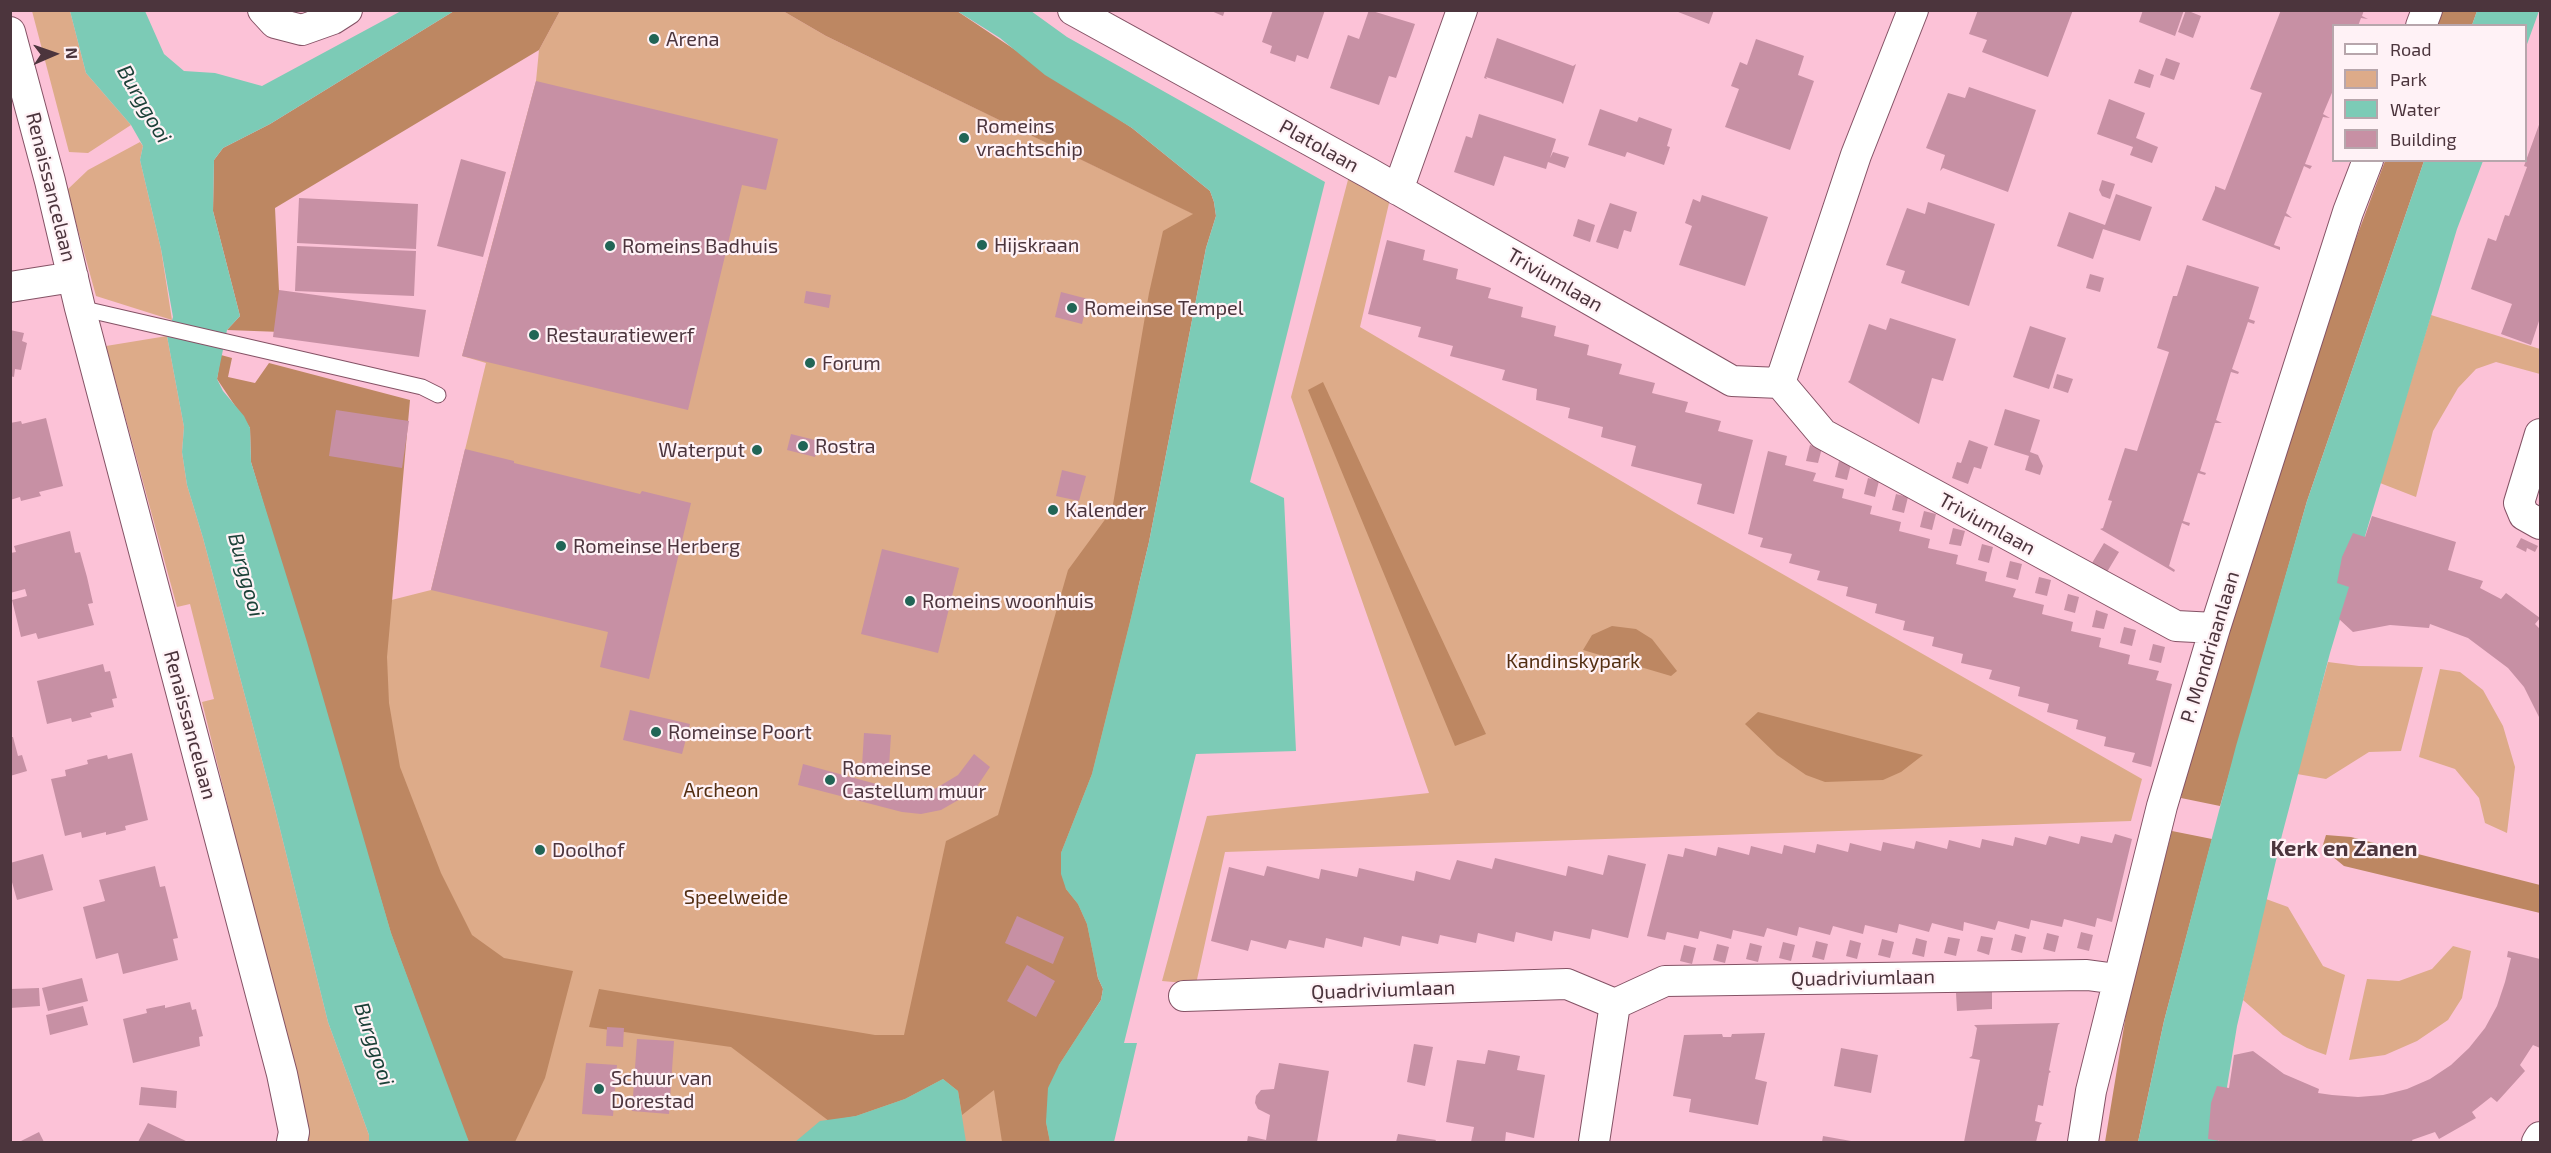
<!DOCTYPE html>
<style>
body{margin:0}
#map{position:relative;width:2551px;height:1153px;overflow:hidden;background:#fcc2d7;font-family:"Exo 2",sans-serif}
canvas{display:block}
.frame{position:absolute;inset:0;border:12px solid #4c353d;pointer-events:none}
.legend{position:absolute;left:2332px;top:24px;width:195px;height:138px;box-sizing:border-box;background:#fff2f6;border:2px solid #b7a6ac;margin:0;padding:8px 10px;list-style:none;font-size:18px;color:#4c353d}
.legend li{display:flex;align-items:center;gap:12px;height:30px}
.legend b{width:30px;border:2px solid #b7a6ac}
.north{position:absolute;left:24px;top:24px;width:60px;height:60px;-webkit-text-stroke:4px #fff2f6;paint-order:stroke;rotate:88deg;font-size:16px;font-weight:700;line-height:24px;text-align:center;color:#4c353d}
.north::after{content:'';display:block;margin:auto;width:21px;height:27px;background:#4c353d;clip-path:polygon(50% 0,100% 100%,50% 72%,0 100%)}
</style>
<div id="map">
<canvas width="2551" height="1153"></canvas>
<div class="frame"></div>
<ul class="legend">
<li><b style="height:8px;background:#fff"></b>Road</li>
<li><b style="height:16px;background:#ddab89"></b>Park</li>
<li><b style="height:16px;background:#7ccbb6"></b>Water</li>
<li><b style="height:16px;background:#c790a4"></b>Building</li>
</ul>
<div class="north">N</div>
</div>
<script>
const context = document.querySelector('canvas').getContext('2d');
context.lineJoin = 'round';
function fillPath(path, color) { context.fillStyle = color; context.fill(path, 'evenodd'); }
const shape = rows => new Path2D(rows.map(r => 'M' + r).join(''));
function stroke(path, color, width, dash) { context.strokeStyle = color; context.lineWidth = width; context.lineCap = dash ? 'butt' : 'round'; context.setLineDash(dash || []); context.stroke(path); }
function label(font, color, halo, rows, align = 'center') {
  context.font = font + ' "Exo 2",sans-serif'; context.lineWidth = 4.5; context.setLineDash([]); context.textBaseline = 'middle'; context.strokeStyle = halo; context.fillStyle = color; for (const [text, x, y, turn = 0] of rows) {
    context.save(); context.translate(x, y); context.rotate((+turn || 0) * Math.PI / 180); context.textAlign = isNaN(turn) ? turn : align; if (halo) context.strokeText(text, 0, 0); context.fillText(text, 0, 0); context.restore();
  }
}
const green = shape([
 [32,11,70,11,86,73,131,125,88,153,69,152],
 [560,11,783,11,826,36,1194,214,1145,523,1078,1142,407,1142,273,630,431,590,486,363,462,356,536,81,539,50],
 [140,142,143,146,140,160,161,249,172,320,96,296,67,190,88,170],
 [1349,176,1390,199,1360,327,1679,515,2142,779,2131,821,1225,852,1196,984,1162,981,1207,816,1429,793,1291,397],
 [2431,315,2540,349,2540,374,2496,362,2476,369,2458,388,2433,431,2416,497,2380,483],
 [167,336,184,427,182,452,187,485,203,538,275,809,328,1022,369,1135,369,1142,306,1142,307,1126,202,702,214,699,190,604,177,607,106,346],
 [2328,662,2359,666,2423,667,2401,751,2369,752,2326,779,2297,774],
 [2440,669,2460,672,2483,690,2503,726,2515,767,2507,833,2485,823,2479,798,2455,769,2419,757],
 [2266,899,2288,907,2323,966,2345,975,2326,1055,2307,1048,2283,1035,2243,1000],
 [2453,946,2471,951,2462,998,2448,1020,2417,1041,2385,1055,2349,1060,2367,979,2399,981,2432,969]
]);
const forest = shape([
 [454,11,560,11,539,50,275,208,281,332,227,330,240,316,213,211,214,160,223,148,270,124],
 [783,11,957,11,1132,128,1210,191,1214,202,1216,216,1206,248,1149,542,1130,622,1092,774,1061,853,1066,889,1078,904,1087,924,1098,978,1103,989,1101,1000,1059,1065,1046,1122,1050,1142,1002,1142,994,1090,962,1115,958,1091,943,1079,905,1099,856,1116,829,1121,731,1047,589,1027,599,989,875,1035,904,1035,946,841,998,815,1068,570,1112,510,1149,293,1163,231,1193,214,826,36],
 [2442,11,2477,11,2472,25,2437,26],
 [2385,161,2424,161,2307,501,2220,806,2181,798,2193,742,2345,268],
 [221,355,232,358,228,377,255,383,269,363,410,400,387,657,389,703,400,767,441,873,472,935,504,958,573,971,545,1078,515,1142,469,1142,462,1127,391,933,251,462,250,428,217,379],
 [1323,382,1397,543,1486,734,1455,746,1308,390],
 [1612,626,1636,629,1652,639,1677,671,1671,676,1583,650,1592,635],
 [1758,712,1923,755,1901,772,1883,780,1825,782,1806,775,1777,755,1745,724],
 [2172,831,2212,839,2164,1021,2138,1142,2105,1142,2130,990],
 [2326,835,2351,837,2540,885,2540,913,2344,866,2322,848]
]);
const water = shape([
 [70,11,145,11,164,54,184,71,215,73,262,86,401,11,454,11,270,124,223,148,214,160,213,211,240,316,227,330,217,379,223,391,244,416,250,428,251,462,307,642,391,933,469,1142,369,1142,369,1135,328,1022,275,809,203,538,187,485,182,452,184,427,167,336,173,317,161,249,140,160,143,146,131,125,86,73],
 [957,11,1031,11,1067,37,1325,182,1250,482,1284,498,1296,751,1196,754,1124,1043,1137,1043,1114,1142,1050,1142,1046,1122,1048,1088,1059,1065,1101,1000,1103,989,1098,978,1087,924,1078,904,1066,889,1061,874,1061,853,1092,774,1130,622,1149,542,1206,248,1216,216,1214,202,1210,191,1132,128,1045,75,1000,38],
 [2477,11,2477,10,2539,11,2526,47,2526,26,2472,25],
 [2424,161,2483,161,2457,229,2330,653,2282,835,2237,1026,2218,1142,2138,1142,2164,1021,2236,746,2307,501],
 [943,1079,958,1091,966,1142,795,1142,820,1121,856,1116,905,1099]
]);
const building = shape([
 [1209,10,1225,10,1223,16],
 [1273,10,1325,10,1308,59,1297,55,1295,62,1270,53,1272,46,1262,42],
 [1369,10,1415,24,1396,78,1389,76,1379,105,1330,88,1348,35,1359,39],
 [1673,10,1714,10,1709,24],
 [1978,10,2073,10,2048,77,1982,52,1987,40,1969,34],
 [2143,10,2184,10,2175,36,2139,22],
 [2186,10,2201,16,2193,38,2178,32],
 [2281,10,2364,10,2362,16,2368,19,2361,18,2358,26,2334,26,2334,88,2323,114,2330,118,2323,117,2305,164,2312,166,2310,169,2304,166,2286,213,2292,218,2285,216,2274,245,2280,247,2280,250,2202,220,2215,189,2215,186,2225,190,2262,93,2250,89],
 [1497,38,1573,66,1576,64,1563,104,1561,102,1486,77,1487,79,1484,78],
 [1756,39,1804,56,1798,75,1814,81,1790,150,1725,127,1739,89,1731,86,1740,62,1747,65],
 [2166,58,2180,63,2174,80,2160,75],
 [2139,69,2154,75,2150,88,2134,83],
 [536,81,778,139,766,190,742,185,688,410,462,356],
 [1969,87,2036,110,2008,192,1943,168,1940,171,1945,155,1926,148,1948,93,1965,98],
 [2109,99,2145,113,2136,138,2158,147,2152,163,2130,155,2133,147,2097,134],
 [1600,109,1637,122,1639,117,1672,129,1667,146,1670,147,1664,165,1627,152,1625,157,1588,145],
 [1479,114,1556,139,1550,158,1553,152,1569,157,1565,168,1548,162,1546,169,1504,156,1494,186,1454,172,1466,136,1472,138],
 [2540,122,2540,318,2531,345,2501,334,2512,304,2471,289,2488,238,2496,241,2505,215,2509,216,2527,167,2524,166],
 [461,159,506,172,483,257,437,246],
 [2102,180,2115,184,2110,199,2102,196,2099,190],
 [2116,194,2152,207,2140,241,2103,229,2093,259,2057,246,2069,212,2105,225],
 [1702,195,1768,217,1745,286,1679,265,1692,226,1685,223,1693,199,1700,202],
 [299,198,418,204,416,249,297,243],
 [1928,202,1995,224,1969,306,1901,283,1905,271,1886,265,1907,208,1925,214],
 [1610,203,1637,212,1631,232,1624,230,1618,249,1596,242],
 [1578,219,1595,225,1590,242,1573,236],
 [1387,240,1425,250,1423,260,1458,269,1456,279,1491,288,1488,298,1523,307,1521,317,1556,326,1554,336,1589,345,1587,355,1622,364,1619,374,1655,383,1652,393,1688,402,1685,412,1721,421,1718,431,1753,440,1734,514,1697,504,1702,484,1631,466,1636,446,1601,437,1603,427,1568,418,1570,408,1536,400,1537,389,1502,380,1505,370,1450,356,1453,346,1418,337,1421,327,1368,314],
 [297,246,416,251,414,296,295,291],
 [2187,265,2259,287,2249,319,2255,321,2254,324,2248,322,2232,369,2239,372,2238,374,2231,372,2216,420,2222,423,2215,423,2200,471,2206,473,2205,475,2198,473,2183,521,2190,523,2189,526,2182,523,2169,566,2175,570,2174,572,2100,529,2103,528,2112,501,2108,500,2125,448,2137,451,2169,352,2157,348,2173,296,2177,296],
 [2090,274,2104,278,2100,292,2086,288],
 [279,290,426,310,419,357,273,337],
 [806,291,831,295,829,308,804,303],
 [1061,292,1088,299,1082,324,1055,317],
 [1890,318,1956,339,1943,381,1932,378,1919,424,1848,382,1850,380,1869,324,1886,330],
 [2030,326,2066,338,2049,389,2013,377],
 [10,330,24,333,22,341,27,343,21,370,15,369,14,377,10,376],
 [2057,374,2073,379,2068,393,2053,388],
 [2005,409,2040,420,2030,452,2038,455,2043,466,2040,475,2025,470,2029,456,1994,445],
 [336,410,409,421,402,468,329,456],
 [46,418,63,486,39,492,41,496,21,501,20,497,10,500,10,423,21,421,22,424],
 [791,434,819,441,815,457,787,450],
 [1969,440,1988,447,1981,469,1974,467,1968,484,1952,478,1957,462,1961,463],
 [1810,445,1822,448,1818,463,1806,461],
 [465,449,514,461,514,463,640,494,642,491,691,503,649,679,600,667,608,632,431,590],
 [1768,451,1787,456,1785,465,1816,473,1813,481,1844,489,1842,498,1872,506,1870,514,1901,522,1899,531,1930,539,1928,548,1958,555,1956,564,1987,572,1985,581,2016,589,2013,597,2044,605,2042,614,2073,622,2071,631,2101,638,2099,647,2130,655,2128,664,2159,671,2156,680,2172,684,2151,767,2132,762,2135,753,2104,746,2106,737,2076,729,2078,720,2047,712,2049,704,2018,696,2020,687,1989,679,1992,670,1961,663,1963,654,1932,646,1934,637,1903,630,1905,621,1875,613,1877,604,1846,596,1848,587,1817,580,1820,571,1789,563,1792,554,1760,547,1763,538,1748,534],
 [1839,461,1851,464,1847,480,1835,477],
 [1062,470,1086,476,1079,501,1056,496],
 [1868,478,1879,481,1875,497,1864,494],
 [1896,494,1908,497,1904,513,1892,510],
 [1924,511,1936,514,1932,530,1920,527],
 [2372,516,2456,542,2448,570,2483,581,2480,588,2501,599,2506,593,2540,618,2535,624,2540,629,2540,719,2524,687,2508,668,2468,638,2430,624,2429,628,2390,625,2353,632,2339,619,2349,587,2337,583,2342,557,2353,533,2365,537],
 [1953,528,1965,531,1961,546,1949,544],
 [70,531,75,553,80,552,87,577,93,603,88,604,94,625,38,639,36,633,21,637,12,600,27,596,25,589,10,593,10,553,16,552,14,546],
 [2521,538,2538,546,2535,552,2527,548,2526,552,2516,547],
 [2104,543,2119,552,2107,572,2092,563],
 [1982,544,1993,547,1989,563,1978,560],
 [882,549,959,568,938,653,861,634],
 [2010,561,2022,564,2018,580,2006,577],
 [2039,577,2051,580,2047,596,2035,593],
 [2068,594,2079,597,2075,613,2064,610],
 [2096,610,2108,614,2104,629,2092,627],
 [2124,627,2136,630,2132,646,2120,643],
 [2153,644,2165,647,2161,663,2149,660],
 [103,664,105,672,110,671,117,698,112,699,114,707,90,713,92,717,72,722,71,718,47,724,37,681],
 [630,710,690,724,682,754,623,740],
 [864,733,891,735,889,767,862,766],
 [10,737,13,737,18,756,22,755,27,771,10,776],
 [132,753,148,820,125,826,126,830,106,835,106,832,82,838,81,832,65,836,51,779,66,776,65,770,88,764,87,760,107,755,108,759],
 [974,754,990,767,974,791,941,810,921,814,902,812,798,785,803,764,902,791,933,790,958,775],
 [2115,834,2132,839,2112,922,2097,918,2095,927,2064,919,2062,927,2031,920,2029,929,1998,921,1995,930,1964,922,1963,931,1932,923,1929,932,1899,924,1897,933,1865,925,1863,934,1833,926,1830,935,1799,927,1797,936,1767,928,1764,937,1733,930,1731,939,1700,931,1698,939,1667,932,1665,940,1647,936,1668,854,1683,857,1685,848,1716,856,1718,847,1749,855,1751,846,1782,854,1784,845,1815,853,1817,844,1848,852,1850,843,1881,851,1883,842,1914,849,1916,841,1947,849,1949,840,1980,848,1982,839,2013,846,2015,837,2046,845,2049,836,2079,844,2081,836,2112,843],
 [43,854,53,890,17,900,10,875,10,863],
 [1608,855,1646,864,1628,938,1592,929,1590,939,1554,931,1552,941,1516,932,1514,942,1478,933,1476,943,1440,935,1438,944,1402,936,1400,946,1364,937,1362,947,1326,938,1324,948,1289,940,1286,949,1251,940,1248,951,1211,941,1229,867,1264,876,1267,866,1319,879,1321,869,1357,877,1359,868,1414,881,1416,871,1450,880,1457,860,1492,869,1495,858,1566,876,1568,866,1603,875],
 [155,866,160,887,165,886,178,938,173,939,178,960,123,974,118,953,96,959,83,907,105,901,99,880],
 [1017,916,1064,937,1053,964,1005,943],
 [2081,932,2093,935,2089,951,2077,948],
 [2047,933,2059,936,2055,952,2043,949],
 [2015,934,2026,937,2022,953,2011,950],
 [1981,936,1993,938,1989,955,1977,951],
 [1948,937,1960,939,1956,956,1944,953],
 [1916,938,1927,941,1924,957,1912,954],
 [1882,939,1894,942,1890,958,1878,955],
 [1850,940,1861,943,1857,959,1846,956],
 [1816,941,1828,944,1824,960,1812,957],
 [1783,942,1795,945,1791,961,1779,958],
 [1750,943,1762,946,1758,962,1746,959],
 [1717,944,1729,947,1725,963,1713,960],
 [1684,945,1696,948,1692,964,1680,961],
 [2508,951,2540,959,2540,1048,2533,1045,2520,1065,2525,1071,2497,1102,2491,1097,2472,1112,2476,1118,2439,1139,2435,1132,2412,1140,2413,1142,2220,1142,2220,1141,2208,1139,2211,1103,2217,1086,2229,1088,2234,1055,2253,1051,2284,1074,2319,1089,2318,1093,2332,1095,2358,1097,2383,1095,2407,1089,2430,1079,2451,1065,2469,1048,2485,1028,2497,1006,2505,982,2511,958,2507,957],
 [1027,965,1055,981,1036,1017,1007,1001],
 [82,978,88,1001,48,1011,42,988],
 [39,988,40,1006,10,1008,10,989],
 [1992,992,1992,1009,1957,1011,1956,993],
 [190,1002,192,1010,196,1009,203,1036,199,1037,200,1046,133,1063,123,1019,147,1013,146,1009,165,1005,165,1008],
 [83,1006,88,1025,50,1035,46,1015],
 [2060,1023,2058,1025,2049,1070,2051,1072,2049,1073,2043,1106,2038,1105,2035,1121,2042,1123,2040,1125,2036,1142,1964,1142,1980,1060,1969,1058,1972,1056,1977,1028,1974,1025],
 [607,1027,624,1028,623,1047,606,1046],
 [1765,1033,1755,1079,1767,1082,1758,1125,1689,1112,1691,1099,1673,1096,1684,1035,1722,1034,1723,1037,1731,1037,1732,1034],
 [637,1039,674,1041,669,1114,632,1111],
 [1414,1044,1433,1047,1425,1086,1407,1082],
 [1841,1048,1878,1055,1871,1093,1834,1086],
 [1488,1050,1520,1056,1517,1070,1545,1075,1534,1138,1506,1132,1505,1142,1471,1142,1474,1127,1446,1122,1457,1060,1485,1064],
 [586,1063,617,1065,613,1116,582,1114],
 [1279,1063,1329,1071,1317,1142,1247,1142,1248,1136,1266,1140,1270,1115,1258,1109,1255,1103,1256,1096,1261,1090,1274,1089],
 [141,1087,177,1091,176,1108,139,1105],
 [148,1123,188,1142,138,1142],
 [39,1132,44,1142,21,1142,21,1141],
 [1398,1134,1436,1140,1435,1142,1396,1142],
 [1823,1136,1851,1141,1851,1142,1822,1142]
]);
const lane = shape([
 [80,308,422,387,438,395]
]);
const street = shape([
 [263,10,275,23,302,30,333,19,347,10],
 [1073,10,1369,173,1732,381,1780,383,1823,434,2176,626,2215,628],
 [2421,26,2427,10],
 [10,32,50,181,80,308,282,1074,294,1132,292,1142],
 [1398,190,1462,10],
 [10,287,73,277],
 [1780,383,1856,155,1913,10],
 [2540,434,2519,503,2524,515,2540,524],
 [1184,996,1567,984,1615,1004,1665,981,2087,975,2117,979],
 [1594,1142,1615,1004],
 [2083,1142,2091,1091,2162,806,2215,628,2348,212,2368,160],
 [2537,1142,2540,1137]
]);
const markers = [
 [654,39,6,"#216556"],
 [964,138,6,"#216556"],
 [982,245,6,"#216556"],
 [610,246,6,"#216556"],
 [1072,308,6,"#216556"],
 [534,335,6,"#216556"],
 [810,363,6,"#216556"],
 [803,446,6,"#216556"],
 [757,450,6,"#216556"],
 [1053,510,6,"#216556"],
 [561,546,6,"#216556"],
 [910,601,6,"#216556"],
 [656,732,6,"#216556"],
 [830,780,6,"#216556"],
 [540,850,6,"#216556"],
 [599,1089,6,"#216556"]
];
const poiNames = [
 ["Arena",666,39],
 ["Romeins",976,126],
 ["vrachtschip",976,149],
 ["Hijskraan",994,245],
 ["Romeins Badhuis",622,246],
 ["Romeinse Tempel",1084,308],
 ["Restauratiewerf",546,335],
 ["Forum",822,363],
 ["Rostra",815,446],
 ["Waterput",745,450,"right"],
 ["Kalender",1065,510],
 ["Romeinse Herberg",573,546],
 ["Romeins woonhuis",922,601],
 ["Romeinse Poort",668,732],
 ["Romeinse",842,768],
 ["Castellum muur",842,791],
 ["Doolhof",552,850],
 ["Schuur van",611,1078],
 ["Dorestad",611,1101]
];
const streetNames = [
 ["Platolaan",1319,146,29],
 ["Renaissancelaan",51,187,76],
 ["Triviumlaan",1555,280,30],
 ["Triviumlaan",1987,524,29],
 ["P. Mondriaanlaan",2210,647,-73],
 ["Renaissancelaan",190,725,75],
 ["Quadriviumlaan",1863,978,-1],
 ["Quadriviumlaan",1383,990,-2]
];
const parkNames = [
 ["Kandinskypark",1573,661],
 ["Archeon",721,790],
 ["Speelweide",736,897]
];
const waterNames = [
 ["Burggooi",144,104,60],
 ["Burggooi",246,575,75],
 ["Burggooi",374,1044,72]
];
const quarterNames = [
 ["Kerk en Zanen",2344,849]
];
fillPath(green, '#ddab89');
fillPath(forest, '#bd8762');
fillPath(water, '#7ccbb6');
fillPath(building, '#c790a4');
stroke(lane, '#845265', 17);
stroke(street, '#845265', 32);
stroke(lane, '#fff', 15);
stroke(street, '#fff', 30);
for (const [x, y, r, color] of markers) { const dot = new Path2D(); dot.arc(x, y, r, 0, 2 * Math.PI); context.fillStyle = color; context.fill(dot); stroke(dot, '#fff2f6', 2); }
label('20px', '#4c353d', '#fff2f6', poiNames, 'left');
label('20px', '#4c353d', '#fff2f6', streetNames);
label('20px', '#532e11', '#fff2f6', parkNames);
label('italic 21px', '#1c4138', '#fff2f6', waterNames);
label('bold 22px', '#4c353d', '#fff2f6', quarterNames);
</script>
